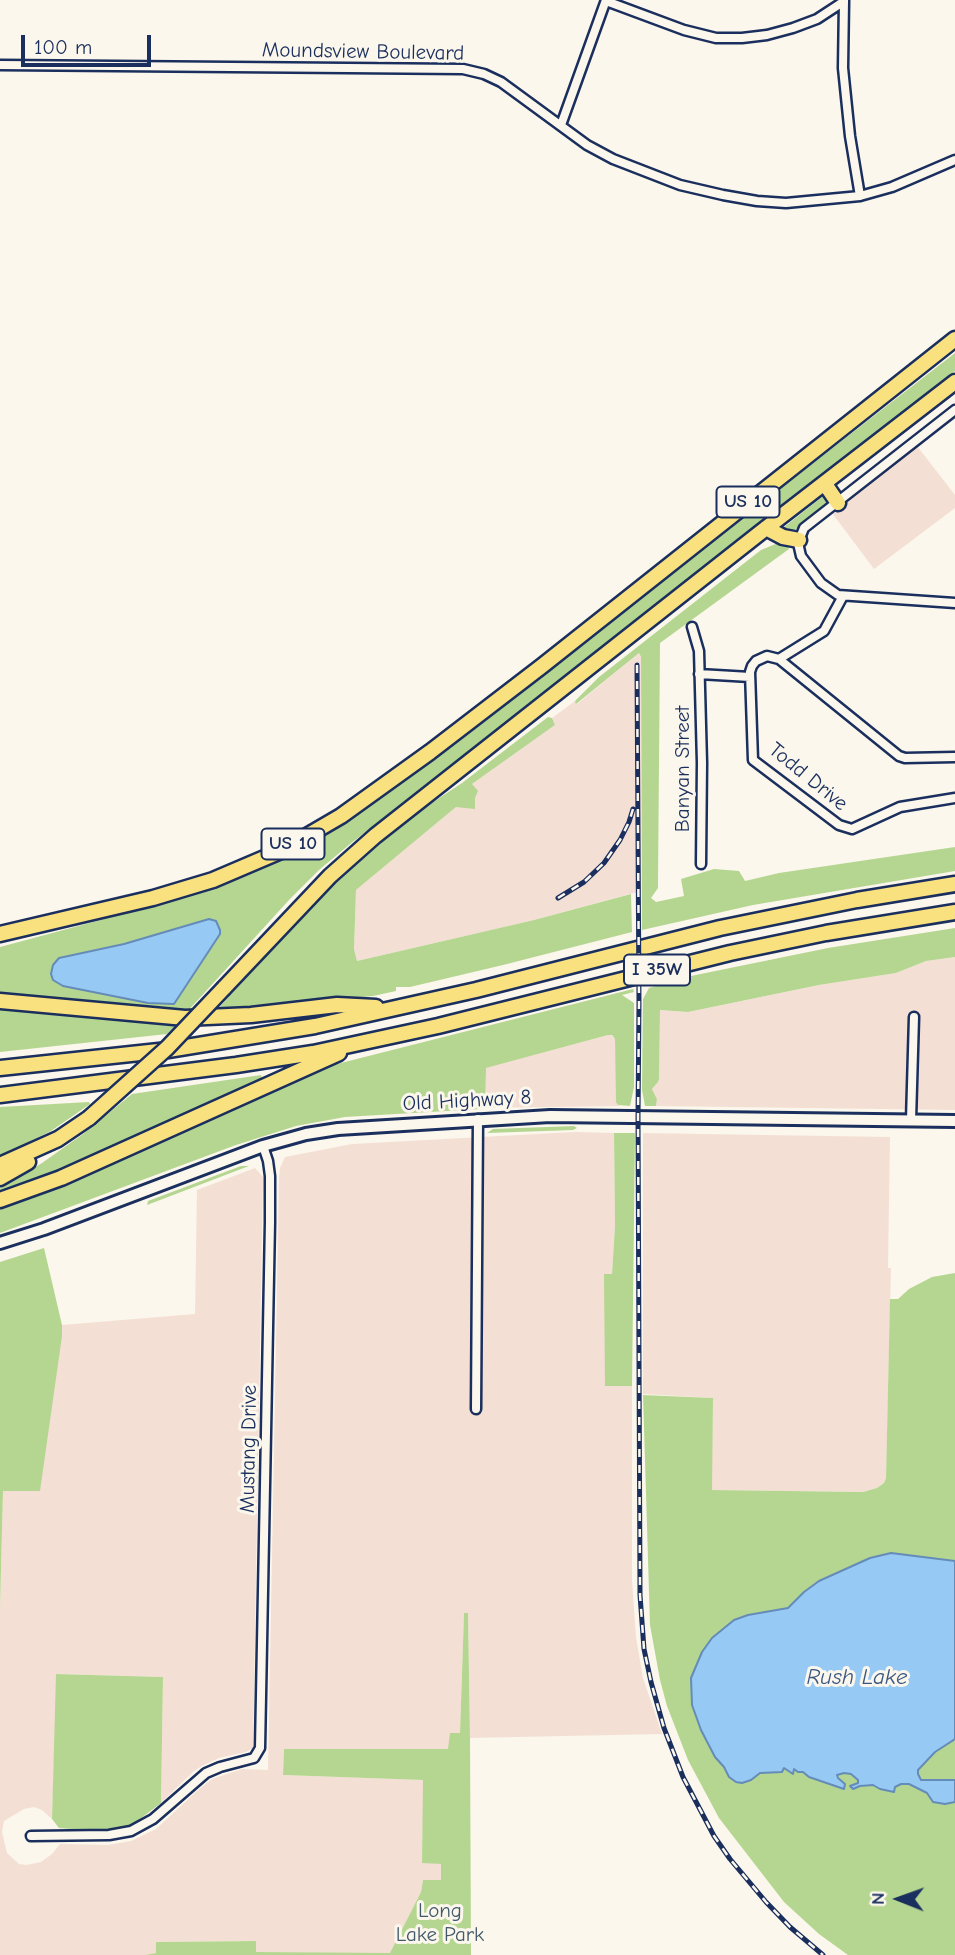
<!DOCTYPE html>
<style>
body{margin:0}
#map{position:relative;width:955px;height:1955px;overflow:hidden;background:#fbf7ec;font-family:"Comic Neue",sans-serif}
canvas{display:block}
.north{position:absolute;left:864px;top:1864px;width:70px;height:70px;-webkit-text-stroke:5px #fbf7ec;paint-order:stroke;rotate:271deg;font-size:19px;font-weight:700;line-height:28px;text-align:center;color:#1b2f5e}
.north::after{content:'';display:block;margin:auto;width:24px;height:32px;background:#1b2f5e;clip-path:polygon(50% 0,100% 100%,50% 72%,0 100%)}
.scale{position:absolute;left:21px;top:35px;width:130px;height:32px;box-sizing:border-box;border:4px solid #1b2f5e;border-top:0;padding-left:9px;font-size:21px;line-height:24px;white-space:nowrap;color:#1b2f5e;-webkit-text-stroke:5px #fbf7ec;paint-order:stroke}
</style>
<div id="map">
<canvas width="955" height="1955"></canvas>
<div class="north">N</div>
<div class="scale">100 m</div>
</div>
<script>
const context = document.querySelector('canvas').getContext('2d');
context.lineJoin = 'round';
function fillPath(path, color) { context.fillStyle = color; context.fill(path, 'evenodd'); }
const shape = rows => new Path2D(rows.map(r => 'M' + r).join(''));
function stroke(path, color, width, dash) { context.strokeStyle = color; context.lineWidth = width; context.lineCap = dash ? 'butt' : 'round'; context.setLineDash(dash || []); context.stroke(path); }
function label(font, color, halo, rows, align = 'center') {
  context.font = font + ' "Comic Neue",sans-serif'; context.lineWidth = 6; context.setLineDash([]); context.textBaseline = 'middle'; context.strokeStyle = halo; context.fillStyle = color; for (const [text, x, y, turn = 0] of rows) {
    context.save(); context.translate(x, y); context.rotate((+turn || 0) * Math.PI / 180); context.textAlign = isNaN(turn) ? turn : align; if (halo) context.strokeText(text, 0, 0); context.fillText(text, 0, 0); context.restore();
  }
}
const built = shape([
 [917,446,955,495,955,508,874,569,832,513],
 [639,653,641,657,641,891,534,920,357,961,354,949,356,890,456,807,474,805,475,798,472,784,555,725,552,718,575,701,577,704],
 [955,957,955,1110,656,1106,657,1099,652,1089,658,1082,659,1079,660,1010,688,1012,819,985,896,973,926,961],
 [608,1035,611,1035,615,1039,618,1105,620,1106,483,1108,485,1103,485,1068],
 [574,1132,614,1133,615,1226,612,1274,605,1274,605,1385,632,1386,632,1580,636,1637,643,1678,662,1734,470,1738,468,1613,464,1613,460,1733,448,1749,284,1749,283,1775,424,1780,422,1862,441,1864,441,1880,423,1880,421,1892,390,1954,255,1952,255,1941,156,1942,156,1953,145,1955,0,1955,0,1609,3,1490,39,1491,62,1325,195,1314,197,1190,255,1168,263,1177,253,1748,246,1752,219,1758,202,1766,194,1771,161,1803,163,1677,57,1674,52,1819,42,1810,34,1807,24,1809,4,1821,2,1832,7,1853,19,1864,26,1865,41,1862,52,1854,60,1844,108,1845,131,1841,156,1829,198,1790,212,1779,242,1769,268,1770,279,1177,280,1168,285,1157,352,1144],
 [643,1133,890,1137,888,1268,891,1268,886,1478,884,1483,877,1488,863,1492,711,1490,713,1398,643,1394]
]);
const green = shape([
 [955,353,955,371,350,844,319,870,289,900,186,1013,0,997,0,947,149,907,228,883,295,852,346,822,372,805],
 [219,934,174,1004,148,1003,63,986,59,958,124,944],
 [827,493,830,500,828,507,796,529,791,531,785,531,783,528],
 [778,543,787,544,789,549,660,643,658,881,658,888,651,898,656,902,684,896,681,879,714,869,739,871,745,881,779,873,955,847,955,871,753,905,642,930,641,657,639,653,576,704,575,701,599,677,761,550],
 [548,717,552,718,555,725,472,784,478,791,475,798,475,809,456,807,356,890,354,949,357,961,534,920,631,894,632,932,503,965,410,987,396,987,396,991,373,996,216,1011,316,899,340,876,415,814,462,783],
 [955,928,955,957,926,961,896,973,819,985,688,1012,660,1010,659,1079,658,1082,652,1089,657,1099,656,1106,645,1106,642,1090,643,999,649,988,691,976,828,948],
 [633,989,634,992,622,995,634,1003,634,1087,630,1106,618,1105,616,1102,615,1039,612,1035,608,1035,486,1068,485,1103,481,1109,345,1117,296,1126,236,1145,0,1233,0,1204,125,1157,280,1084,333,1065],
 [0,1005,180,1022,167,1034,0,1052],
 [261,1075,263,1083,160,1131,0,1195,0,1188,42,1163,83,1134,132,1094],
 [89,1102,90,1104,51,1131,0,1156,0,1107],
 [574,1126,577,1128,573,1130,487,1133,493,1129],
 [614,1133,635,1133,632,1386,605,1386,604,1274,612,1274,615,1226],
 [241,1166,249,1166,147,1205,148,1201],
 [44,1248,62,1325,62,1336,40,1491,3,1491,0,1609,0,1262],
 [955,1273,955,1561,891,1553,870,1558,797,1598,793,1605,788,1608,773,1611,691,1678,692,1705,701,1730,717,1760,724,1767,729,1777,742,1783,751,1780,760,1773,776,1773,784,1768,790,1773,793,1769,841,1788,842,1782,837,1775,844,1773,851,1774,858,1780,858,1783,851,1786,856,1787,873,1785,880,1789,894,1792,895,1787,901,1784,909,1784,927,1793,939,1801,945,1803,955,1802,955,1955,848,1955,819,1934,784,1902,719,1818,688,1760,667,1706,660,1680,650,1625,643,1395,713,1398,712,1490,863,1492,877,1488,884,1483,886,1478,890,1299,898,1299,909,1289,932,1277],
 [464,1613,468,1613,470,1738,471,1955,145,1955,156,1953,156,1942,256,1941,256,1952,390,1953,421,1892,423,1880,441,1880,441,1864,422,1863,423,1780,283,1775,284,1749,448,1749,450,1733,460,1733],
 [56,1674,163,1677,161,1803,136,1822,123,1829,82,1830,59,1828,52,1819],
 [955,1739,955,1780,920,1780,918,1770,926,1761,935,1752]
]);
const water = shape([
 [209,919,216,921,220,930,220,934,174,1004,148,1003,63,986,53,980,51,974,53,965,59,958,124,944,209,919],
 [891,1553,955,1561,955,1739,935,1752,918,1770,918,1774,921,1780,955,1780,955,1802,945,1804,933,1802,927,1793,909,1784,901,1784,895,1787,894,1792,880,1789,873,1785,860,1786,853,1789,850,1786,858,1783,858,1780,851,1774,844,1773,837,1775,838,1778,845,1784,844,1789,809,1777,803,1772,798,1772,794,1769,793,1774,784,1768,782,1772,760,1773,751,1780,742,1783,736,1782,729,1777,724,1767,715,1757,701,1730,692,1705,691,1678,702,1652,712,1638,734,1620,748,1615,788,1608,804,1592,819,1581,870,1558,891,1553]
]);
const street = shape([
 [606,1,684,30,716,38,742,38,767,35,793,28,817,19,843,2],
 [844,1,843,68,850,136,860,196],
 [0,65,463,69,484,74,501,82,587,145,613,159,680,185,723,195,757,201,786,203,860,196,892,187,955,160],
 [561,125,606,0],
 [955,410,804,528,798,543,801,556,821,583,838,595,955,603],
 [692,627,699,651,702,763,701,864],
 [779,659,824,631,843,596],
 [699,674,750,677],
 [955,757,905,758,899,756,779,659,767,656,756,661,752,666,750,672,753,760,839,825,852,829,900,807,955,798],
 [911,1120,914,1017],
 [476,1409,478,1119],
 [31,1836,109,1835,131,1831,153,1819,206,1773,220,1767,254,1758,260,1748,270,1222,270,1176,268,1161,263,1146]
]);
const secondary = shape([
 [0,1243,44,1229,263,1146,306,1134,338,1129,550,1116,955,1121]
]);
const highway = shape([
 [825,484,838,503],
 [766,528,783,537,799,540],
 [0,934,153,898,213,880,281,851,341,816,430,752,542,666,955,339],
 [224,988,330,876,375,836,761,532,955,382],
 [0,1001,185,1018,251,1015,337,1005,376,1007],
 [0,1068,168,1050,315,1026,476,990,720,928,857,900,955,884],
 [0,1095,236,1065,313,1053,438,1026,730,953,826,933,955,912],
 [0,1165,58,1139,89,1118],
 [0,1178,28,1162],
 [0,1200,61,1178,339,1053]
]);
const rail = shape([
 [637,665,639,1003,638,1117,640,1595,644,1649,651,1682,664,1728,683,1777,714,1836,730,1859,766,1902,790,1927,823,1955],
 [558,898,584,882,604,863,620,840,629,822,633,809]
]);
const highwayBridge = shape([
 [89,1118,167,1048,224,988]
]);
const shields = [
 [748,502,63],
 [293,844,63],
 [657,970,66]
];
const shieldNames = [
 ["US 10",748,502],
 ["US 10",293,844],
 ["I 35W",657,970]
];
const streetNames = [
 ["Moundsview Boulevard",363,52,1],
 ["Banyan Street",683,769,-90],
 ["Todd Drive",808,777,39],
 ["Old Highway 8",467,1101,-3],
 ["Mustang Drive",249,1449,-89]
];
const parkNames = [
 ["Long",440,1911],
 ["Lake Park",440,1935]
];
const waterNames = [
 ["Rush Lake",857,1677]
];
fillPath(built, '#f4dfd5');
fillPath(green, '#b5d690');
fillPath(water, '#96caf4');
stroke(water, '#658cb8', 2);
stroke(street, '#1b2f5e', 13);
stroke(secondary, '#1b2f5e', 16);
stroke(highway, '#1b2f5e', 19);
stroke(street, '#fbf7ec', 8);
stroke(secondary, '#fbf7ec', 10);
stroke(highway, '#fae180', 14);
stroke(rail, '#1b2f5e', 5);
stroke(rail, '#fbf7ec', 2.5, [8]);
stroke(highwayBridge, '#1b2f5e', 19, []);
stroke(highwayBridge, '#fae180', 14);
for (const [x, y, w] of shields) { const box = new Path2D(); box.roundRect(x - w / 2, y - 15.5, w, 31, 5); context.fillStyle = '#fbf7ec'; context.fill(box); stroke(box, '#1b2f5e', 2); }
label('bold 19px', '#1b2f5e', null, shieldNames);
label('21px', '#1b2f5e', '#fbf7ec', streetNames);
label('21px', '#42596a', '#fbf7ec', parkNames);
label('italic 23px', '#3a5684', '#fbf7ec', waterNames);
</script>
